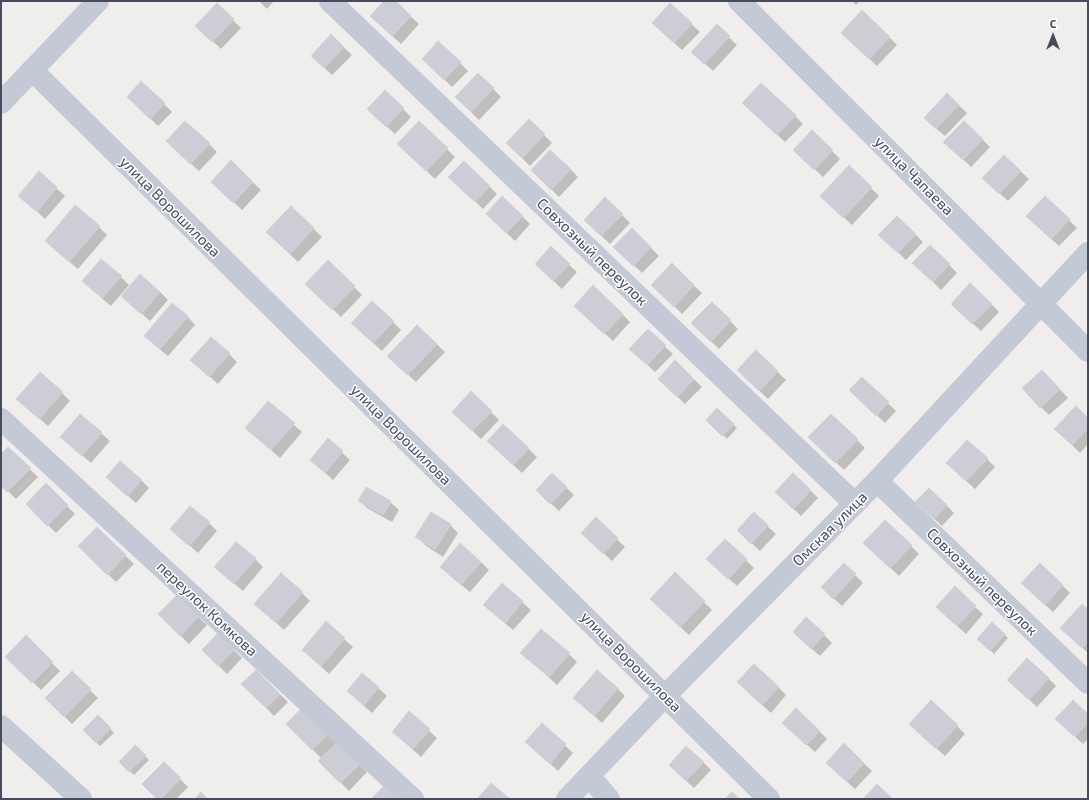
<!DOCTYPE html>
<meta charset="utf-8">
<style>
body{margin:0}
#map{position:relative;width:1089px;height:800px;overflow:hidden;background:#f0eeed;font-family:"Exo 2",sans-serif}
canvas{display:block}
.frame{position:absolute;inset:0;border:2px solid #464c5b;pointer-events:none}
.north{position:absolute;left:1033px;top:16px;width:40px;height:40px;-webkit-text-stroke:3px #fff;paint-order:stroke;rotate:0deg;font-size:11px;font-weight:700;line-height:16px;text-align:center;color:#464c5b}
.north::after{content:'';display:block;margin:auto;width:14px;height:18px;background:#464c5b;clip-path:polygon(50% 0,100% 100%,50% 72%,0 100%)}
</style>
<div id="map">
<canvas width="1089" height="800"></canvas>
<div class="frame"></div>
<div class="north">С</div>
</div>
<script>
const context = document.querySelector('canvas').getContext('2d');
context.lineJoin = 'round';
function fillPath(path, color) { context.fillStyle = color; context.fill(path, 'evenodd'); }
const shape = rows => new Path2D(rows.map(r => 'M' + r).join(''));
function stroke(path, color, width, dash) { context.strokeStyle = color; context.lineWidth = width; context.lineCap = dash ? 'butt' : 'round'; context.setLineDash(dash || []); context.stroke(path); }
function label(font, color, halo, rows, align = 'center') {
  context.font = font + ' "Exo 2",sans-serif'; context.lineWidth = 3; context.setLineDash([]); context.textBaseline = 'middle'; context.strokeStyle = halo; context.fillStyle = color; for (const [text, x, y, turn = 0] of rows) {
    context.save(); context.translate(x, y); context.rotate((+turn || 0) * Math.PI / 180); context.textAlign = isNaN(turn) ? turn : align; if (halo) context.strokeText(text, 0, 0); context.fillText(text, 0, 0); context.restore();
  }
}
const shadow = shape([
 [259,1,274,1,267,9],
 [386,1,394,1,419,24,401,44,379,24],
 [852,1,860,1,856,5],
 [670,4,700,32,682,50,661,31],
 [217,5,241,28,221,49,197,26],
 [717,26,737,45,713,71,701,60],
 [331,35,352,55,332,75,320,64],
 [889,37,897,45,877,66,850,41],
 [423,59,460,63,468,71,452,87],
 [478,74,501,97,479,120,464,105],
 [385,91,411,117,395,134,376,117],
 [947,94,967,113,945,136,933,126],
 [128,97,164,104,172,112,158,126],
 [752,111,795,116,803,124,785,142],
 [419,122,455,157,435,179,407,152],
 [544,135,552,143,530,166,507,143],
 [982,139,990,147,971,167,953,150],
 [209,144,217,152,199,171,175,149],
 [832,151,840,159,823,177,802,157],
 [1004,156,1029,179,1008,201,992,186],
 [231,162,261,190,242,210,213,182],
 [570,169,578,177,559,197,532,170],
 [39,173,65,196,45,219,28,203],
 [458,185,489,186,497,194,483,209],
 [871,188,879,196,852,225,829,204],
 [291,207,322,237,298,262,275,240],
 [622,215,630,223,610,244,593,228],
 [522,216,530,224,515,241,495,222],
 [1069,220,1077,228,1059,246,1035,224],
 [99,227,107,235,78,269,54,249],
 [632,229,659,256,642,273,623,255],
 [915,234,923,242,906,260,888,243],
 [930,246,957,273,941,290,922,271],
 [551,248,577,272,562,289,536,264],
 [672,265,702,293,682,314,661,293],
 [121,277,129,285,111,306,91,289],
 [354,287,362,295,341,317,315,292],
 [160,292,168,300,150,321,122,296],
 [712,303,738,329,719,349,700,331],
 [991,304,999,312,981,331,960,312],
 [584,314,622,314,630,322,613,341],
 [188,317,195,325,168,356,153,344],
 [393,322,401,330,382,351,360,331],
 [417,326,445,352,416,382,397,364],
 [648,331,673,354,655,372,639,357],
 [756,351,786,380,768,399,746,378],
 [229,354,237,362,218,384,200,368],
 [1042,371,1068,398,1049,415,1041,407],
 [862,378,896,411,885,423,859,398],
 [694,379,702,387,685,404,667,387],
 [62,393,70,401,48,426,26,407],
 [268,402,302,432,280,458,246,428],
 [717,410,737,428,727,439,707,420],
 [491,412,499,420,481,439,461,420],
 [80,415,110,441,91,463,61,437],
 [1088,419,1088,444,1080,453,1064,437],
 [503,425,537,457,522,473,496,449],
 [328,440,350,460,333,480,311,460],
 [857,440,865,448,844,470,818,445],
 [8,448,38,477,16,499,1,484,1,456],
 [987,459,995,467,975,489,955,471],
 [552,474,574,495,559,511,537,490],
 [107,477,141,480,149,488,136,503],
 [46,485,75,514,56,533,27,504],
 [366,488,390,502,399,510,392,522,367,508,359,500],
 [810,490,818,498,801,516,776,492],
 [946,505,954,513,942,526,925,510],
 [754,514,776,534,760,551,746,538],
 [596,519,625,547,612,561,590,541],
 [209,523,217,531,198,553,171,529],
 [450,525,458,533,443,557,425,545,417,536],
 [97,528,134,564,116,582,79,546],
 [911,546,919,554,899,576,872,551],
 [255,559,263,567,243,591,224,575],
 [746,560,754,568,737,586,716,567],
 [481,562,489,570,470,592,449,575],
 [844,564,863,583,842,606,830,595],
 [675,574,712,610,689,635,659,607],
 [502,584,531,610,513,630,484,605],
 [1062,585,1070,593,1053,612,1030,591],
 [302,593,310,601,284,630,256,604],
 [177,596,207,625,189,644,159,614],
 [975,607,983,614,966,634,945,615],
 [1088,610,1088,653,1069,636],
 [326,623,353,647,329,674,303,650],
 [992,623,1008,638,994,654,978,638],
 [218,634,242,658,227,674,203,650],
 [824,635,832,643,820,656,802,640],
 [26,637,60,671,41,690,7,657],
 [522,653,569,654,577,662,557,685],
 [256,671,288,702,274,716,243,684],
 [72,673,98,698,72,724,46,698],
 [363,674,387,696,372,713,356,699],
 [1048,678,1056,686,1037,707,1017,688],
 [778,687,786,695,771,713,746,690],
 [617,688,625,696,602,723,574,698],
 [304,708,367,772,349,791,319,761,322,759,287,724],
 [409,713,437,738,421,757,401,739],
 [1088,715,1088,739,1083,744,1064,727],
 [98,716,114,733,100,746,84,730],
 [542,724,573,753,558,771,526,742],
 [957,726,965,734,945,756,918,732],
 [792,731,819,731,827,739,815,752],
 [844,745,872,771,855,789,835,771],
 [135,746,149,760,134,775,120,762],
 [703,762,711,770,694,788,678,773],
 [164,763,188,787,176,799,159,799]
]);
const building = shape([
 [384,1,396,1,411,16,392,36,370,16,384,1],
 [217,3,234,19,212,42,195,26,217,3],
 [670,3,692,23,674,43,652,23,670,3],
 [862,10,890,37,869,59,841,33,862,10],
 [717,24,730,36,704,64,691,52,717,24],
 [331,34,344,47,324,68,311,56,331,34],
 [438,41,461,62,444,80,422,59,438,41],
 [478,73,494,88,471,112,455,97,478,73],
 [141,81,165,103,150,119,127,97,141,81],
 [761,83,796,115,777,135,742,103,761,83],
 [385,90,404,108,386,127,367,109,385,90],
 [947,93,959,105,936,129,924,118,947,93],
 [529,119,545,134,522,158,506,143,529,119],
 [185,121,210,143,190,164,166,141,185,121],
 [419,121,448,148,426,171,397,144,419,121],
 [964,121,983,139,963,160,943,142,964,121],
 [812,130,833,150,814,170,793,150,812,130],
 [550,150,571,169,551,190,531,170,550,150],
 [1004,155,1021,171,999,194,982,178,1004,155],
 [231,160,253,182,233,203,211,182,231,160],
 [464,161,490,186,475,202,448,177,464,161],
 [849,165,872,187,843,218,820,196,849,165],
 [39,171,57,187,37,212,18,196,39,171],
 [502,196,523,216,506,233,486,214,502,196],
 [1045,196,1070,219,1051,239,1026,216,1045,196],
 [605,197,623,214,601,236,584,220,605,197],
 [75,205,100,226,69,262,45,241,75,205],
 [291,206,314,228,290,254,266,232,291,206],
 [897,216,916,234,898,253,878,235,897,216],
 [632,228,651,247,633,266,613,247,632,228],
 [930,245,950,264,933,282,912,263,930,245],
 [551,246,570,264,553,281,535,264,551,246],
 [101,259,122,276,102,298,82,281,101,259],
 [328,260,355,286,332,310,305,284,328,260],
 [672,263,694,285,674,307,651,285,672,263],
 [140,274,160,292,141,314,121,296,140,274],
 [970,283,992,304,972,324,951,304,970,283],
 [593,285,623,314,604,334,574,306,593,285],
 [372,301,394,321,373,343,351,323,372,301],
 [712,302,731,320,711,342,691,323,712,302],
 [172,303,188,316,160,349,144,336,172,303],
 [417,325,437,344,407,375,387,356,417,325],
 [648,329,666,345,647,365,629,349,648,329],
 [211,337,230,353,209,377,190,360,211,337],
 [756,350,778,371,759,391,737,370,756,350],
 [675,360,694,379,677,397,658,379,675,360],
 [1042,370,1060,389,1040,408,1022,388,1042,370],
 [40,372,63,392,39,419,16,399,40,372],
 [862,377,889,402,876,416,849,390,862,377],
 [471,391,492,411,472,431,452,412,471,391],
 [268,401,295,423,271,450,245,428,268,401],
 [1076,406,1088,418,1088,428,1072,445,1054,429,1076,406],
 [717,408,734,424,722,436,706,420,717,408],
 [80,414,102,432,82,456,60,437,80,414],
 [831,414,858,439,835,463,808,437,831,414],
 [503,424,529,448,513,465,487,441,503,424],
 [328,438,343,451,325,473,310,460,328,438],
 [967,440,988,458,966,481,946,463,967,440],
 [8,447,31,468,7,492,1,486,1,454,8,447],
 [120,461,142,480,127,496,106,477,120,461],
 [552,473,567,487,550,504,536,490,552,473],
 [793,473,811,490,793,509,775,492,793,473],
 [46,483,68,505,47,526,26,504,46,483],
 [366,487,391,501,383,515,358,501,366,487],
 [929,488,947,505,934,519,915,502,929,488],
 [190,506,210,522,189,546,170,529,190,506],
 [431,512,451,524,435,549,415,537,431,512],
 [754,512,768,525,751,544,737,530,754,512],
 [596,517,618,538,603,554,581,533,596,517],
 [885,520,912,545,890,568,863,543,885,520],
 [97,527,126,555,107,575,78,546,97,527],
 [725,539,747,559,728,579,706,559,725,539],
 [236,542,256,558,234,584,214,567,236,542],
 [460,543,481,562,461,585,440,567,460,543],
 [844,563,856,574,833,599,821,587,844,563],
 [1040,563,1063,585,1045,605,1021,583,1040,563],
 [675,572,705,601,680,627,650,599,675,572],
 [281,573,303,592,276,623,254,604,281,573],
 [502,583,523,601,505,623,483,605,502,583],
 [955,586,976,606,957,626,936,607,955,586],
 [177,595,199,616,180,636,158,614,177,595],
 [1082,604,1088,609,1088,641,1082,648,1060,628,1082,604],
 [806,617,825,634,811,649,793,632,806,617],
 [326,621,345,638,321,666,302,650,326,621],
 [992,622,1005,634,990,651,977,639,992,622],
 [541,629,570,653,549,677,520,653,541,629],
 [218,633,235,649,218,666,202,650,218,633],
 [26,635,53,662,32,683,5,657,26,635],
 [1027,658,1049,678,1029,700,1007,680,1027,658],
 [754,664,779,687,762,705,737,682,754,664],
 [256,670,280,694,266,708,241,684,256,670],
 [597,670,618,688,594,716,573,698,597,670],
 [72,671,91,689,64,717,45,698,72,671],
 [362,673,379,687,364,705,347,691,362,673],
 [931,700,958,725,936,749,909,724,931,700],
 [1073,700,1088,714,1088,722,1075,737,1055,719,1073,700],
 [304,706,330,732,312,750,286,724,304,706],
 [796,708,820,731,806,745,782,723,796,708],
 [409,711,430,729,413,749,392,732,409,711],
 [98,715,111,728,96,743,83,730,98,715],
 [542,723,566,744,550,764,525,742,542,723],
 [337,742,360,764,340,783,318,761,337,742],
 [844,743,864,763,847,782,826,763,844,743],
 [135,745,146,755,129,772,119,762,135,745],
 [686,746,704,762,686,781,669,765,686,746],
 [164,762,181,778,161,799,157,799,142,784,164,762],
 [387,783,403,799,371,799,387,783],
 [491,783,509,798,508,799,477,799,491,783],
 [877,784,893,799,863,799,877,784],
 [201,792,208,799,195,799,201,792],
 [732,792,740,799,725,799,732,792]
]);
const minor = shape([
 [330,1,855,504],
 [739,1,1088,351],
 [32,70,769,799],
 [1,103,98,1],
 [1,419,413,799],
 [877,481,1088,683],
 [1,726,81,799],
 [589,776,609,799],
 [567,799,665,696,877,481,1088,253]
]);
const streetNames = [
 ["улица Чапаева",914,176,45],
 ["улица Ворошилова",170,207,45],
 ["Совхозный переулок",592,252,44],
 ["улица Ворошилова",401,435,45],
 ["Омская улица",830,529,-45],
 ["Совхозный переулок",982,582,44],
 ["переулок Комкова",207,609,43],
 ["улица Ворошилова",631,662,45]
];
fillPath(shadow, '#0003');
fillPath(building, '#cdced5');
stroke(building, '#d1d2d9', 1);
stroke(minor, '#c3c9d5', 22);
label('15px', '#464c5b', '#fff', streetNames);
</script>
